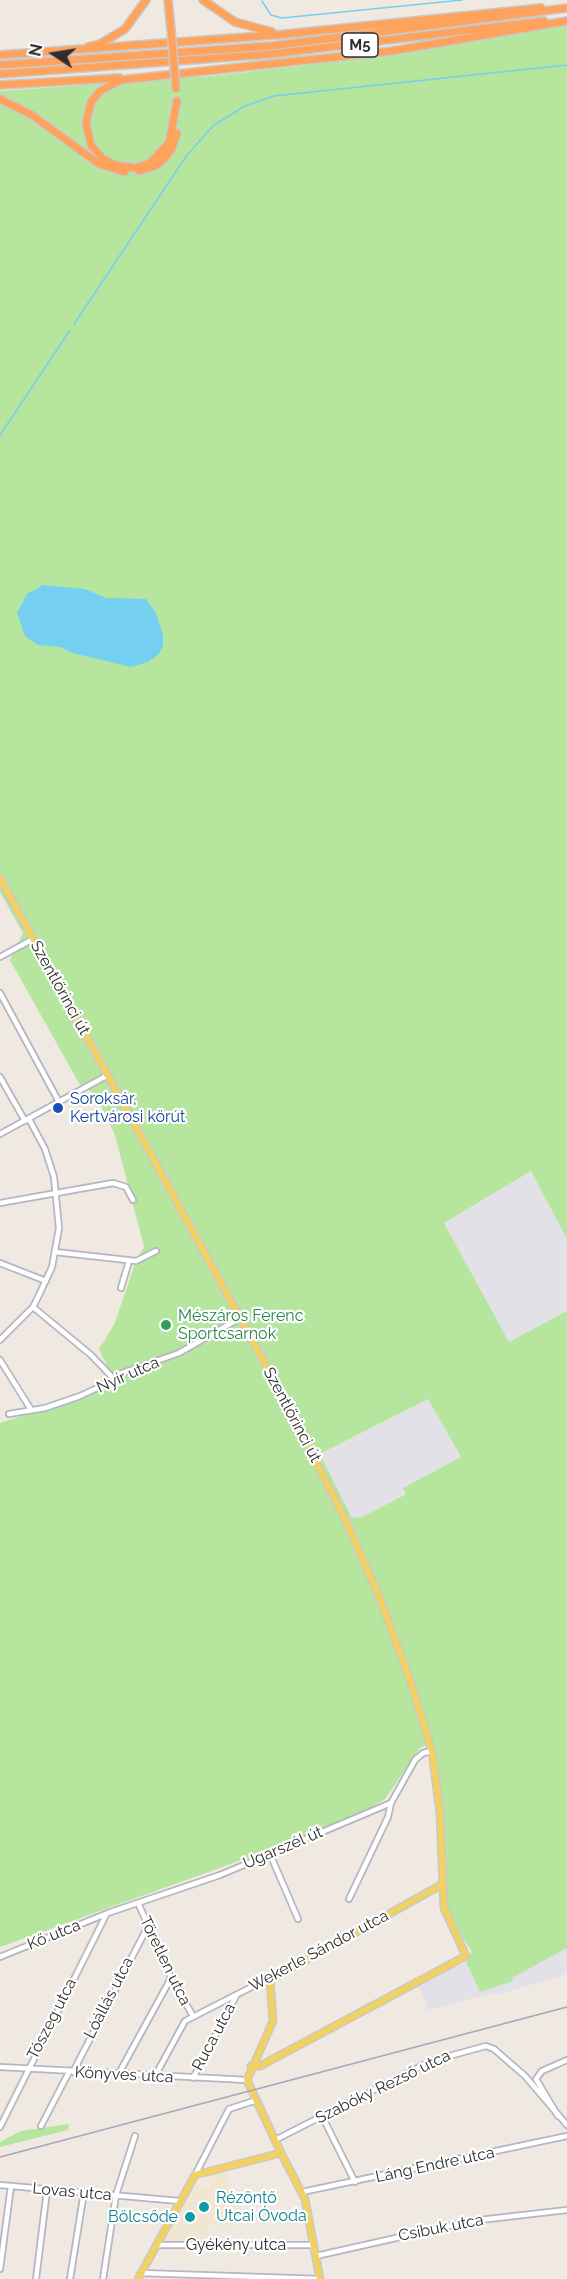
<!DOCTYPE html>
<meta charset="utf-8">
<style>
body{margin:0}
#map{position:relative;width:567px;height:2279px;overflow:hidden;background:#efe9e1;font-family:Raleway,sans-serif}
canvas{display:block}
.north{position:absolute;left:24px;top:24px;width:60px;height:60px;-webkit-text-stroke:4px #fff;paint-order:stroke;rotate:282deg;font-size:16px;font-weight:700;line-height:24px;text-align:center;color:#2e2e2e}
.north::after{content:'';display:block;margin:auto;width:21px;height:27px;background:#2e2e2e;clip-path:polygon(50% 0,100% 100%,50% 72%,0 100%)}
</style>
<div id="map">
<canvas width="567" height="2279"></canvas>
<div class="north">N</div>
</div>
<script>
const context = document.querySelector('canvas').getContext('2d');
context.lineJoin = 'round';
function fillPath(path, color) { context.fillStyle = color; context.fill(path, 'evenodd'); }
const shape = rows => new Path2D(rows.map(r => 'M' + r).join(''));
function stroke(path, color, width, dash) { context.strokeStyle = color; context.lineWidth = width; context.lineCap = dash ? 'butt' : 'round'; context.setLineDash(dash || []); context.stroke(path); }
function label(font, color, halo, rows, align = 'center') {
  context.font = font + ' Raleway,sans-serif'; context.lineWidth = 4.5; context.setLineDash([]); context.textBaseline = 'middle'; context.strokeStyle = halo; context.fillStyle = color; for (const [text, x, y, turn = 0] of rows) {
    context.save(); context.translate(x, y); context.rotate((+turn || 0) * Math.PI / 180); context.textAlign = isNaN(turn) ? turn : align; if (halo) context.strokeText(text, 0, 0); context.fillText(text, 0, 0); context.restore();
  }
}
const industrial = shape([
 [531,1171,567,1239,567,1311,509,1342,444,1223],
 [428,1399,461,1457,404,1488,406,1493,362,1517,352,1518,320,1455],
 [567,1948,567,1974,500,1994,496,1992,429,2010,419,1986,466,1962,480,1992,513,1981,511,1978]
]);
const education = shape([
 [226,2171,235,2226,208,2225,208,2241,163,2241,194,2185,211,2187,208,2176]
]);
const green = shape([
 [567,25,567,1239,531,1171,444,1223,509,1342,567,1311,567,1948,512,1978,513,1981,480,1992,466,1962,472,1952,453,1923,446,1907,444,1816,434,1743,420,1748,385,1799,347,1822,0,1947,0,1423,71,1401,111,1374,99,1349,114,1325,136,1261,144,1247,115,1135,95,1094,80,1085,10,960,23,933,0,892,0,91,212,76,404,54],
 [428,1399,461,1457,403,1488,406,1494,362,1517,352,1518,320,1454],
 [69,2124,68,2130,0,2147,0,2142,21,2131]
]);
const water = shape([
 [43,585,85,589,106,598,146,599,156,613,163,634,163,646,159,654,148,662,131,667,73,653,60,647,38,645,25,636,17,613,27,594]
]);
const stream = shape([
 [262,1,271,15,282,18,462,0],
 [74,324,187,155,214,125,245,106,274,96,567,65],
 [0,435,70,330]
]);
const minor = shape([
 [0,957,33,939],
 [0,993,59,1102],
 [0,1077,25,1121],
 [0,1134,108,1075],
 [0,1203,113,1183,126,1187,133,1200],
 [55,1252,136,1261,156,1251],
 [0,1263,46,1281],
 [121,1288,129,1261],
 [33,1307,91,1355,114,1379],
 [0,1340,33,1307,39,1295,52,1267,59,1228,54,1177,45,1149,29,1119],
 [0,1360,30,1408],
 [9,1414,45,1408,80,1396,110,1382,122,1373,179,1353,240,1318],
 [270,1854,298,1919],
 [349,1899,388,1817,391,1803],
 [139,1905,171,1978,193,2016],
 [0,1957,108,1913,220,1875,391,1803,415,1760,423,1753,432,1751],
 [0,2067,247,2080],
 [73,2072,148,1926],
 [118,2075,171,1978],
 [155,2076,185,2021,271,1977],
 [193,2078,236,1996],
 [322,2116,355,2182],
 [558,2116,536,2079,542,2071,567,2060],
 [41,2126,69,2072],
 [0,2127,106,1915],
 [275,2140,431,2061,486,2046,494,2049,525,2076,567,2125],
 [195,2175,229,2109,257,2100],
 [0,2185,179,2201],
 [302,2192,567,2136],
 [157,2245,314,2245],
 [316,2256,471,2221,567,2210],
 [0,2269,11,2186],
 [141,2273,320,2279],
 [36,2279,47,2190],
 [70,2279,84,2192],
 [103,2279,116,2195,135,2136]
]);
const major = shape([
 [0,878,281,1393,344,1517,379,1596,410,1680,432,1751,440,1813,444,1908,466,1956,260,2066,251,2066],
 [138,2279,195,2175,281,2153],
 [320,2279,305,2199,281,2153,247,2080,273,2021,270,1980,443,1884]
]);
const highway = shape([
 [168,0,171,29],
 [203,0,235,22,272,32],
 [88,47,100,44,125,29,146,0],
 [0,55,276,35,541,8],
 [0,65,271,46,567,8],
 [0,74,271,54,544,21],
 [0,85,119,78],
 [0,99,32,115,99,164,125,172],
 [177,101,169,143,150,163,135,168,115,165,103,159,91,145,86,123,91,102,100,91,121,80,392,51,567,21],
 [139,171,155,166,165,158,172,148,177,133]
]);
const rail = shape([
 [0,2157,567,2007]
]);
const highwayBridge = shape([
 [171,29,176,89]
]);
const markers = [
 [58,1108,6,"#1a4fb4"],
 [166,1325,6,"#2e9e5b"],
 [204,2207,6,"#0f9aa8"],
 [190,2217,6,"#0f9aa8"]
];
const shields = [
 [360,45,36]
];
const shieldNames = [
 ["M5",360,45]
];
const streetNames = [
 ["Szentlőrinci út",60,988,61],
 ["Nyír utca",128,1375,-24],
 ["Szentlőrinci út",292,1415,62],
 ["Ugarszél út",283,1848,-23],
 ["Kő utca",54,1935,-22],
 ["Wekerle Sándor utca",319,1951,-28],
 ["Töretlen utca",165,1961,64],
 ["Lóállás utca",109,1998,-63],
 ["Tószeg utca",52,2019,-63],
 ["Ruca utca",214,2037,-62],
 ["Könyves utca",124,2075,3],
 ["Szabóky Rezső utca",383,2087,-26],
 ["Láng Endre utca",435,2165,-12],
 ["Lovas utca",72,2192,5],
 ["Csibuk utca",441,2228,-11],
 ["Gyékény utca",236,2245]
];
const transitNames = [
 ["Soroksár,",70,1099],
 ["Kertvárosi körút",70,1117]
];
const leisureNames = [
 ["Mészáros Ferenc",178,1316],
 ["Sportcsarnok",178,1334]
];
const cultureNames = [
 ["Rézöntő",216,2198],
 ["Utcai Óvoda",216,2216],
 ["Bölcsőde",178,2217,"right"]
];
fillPath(industrial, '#e3e1e8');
fillPath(education, '#f0e6d1');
fillPath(green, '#b6e59e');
fillPath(water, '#75cff0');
stroke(stream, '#75cff0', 1.5);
stroke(minor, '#b4b7c1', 8);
stroke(major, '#c9c9c9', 9);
stroke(highway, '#c9c9c9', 10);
stroke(minor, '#fff', 4.5);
stroke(major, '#f2d163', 6);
stroke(highway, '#ffa35c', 7);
stroke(rail, '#a3a6b8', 1.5);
stroke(highwayBridge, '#c9c9c9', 10, []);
stroke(highwayBridge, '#ffa35c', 7);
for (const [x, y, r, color] of markers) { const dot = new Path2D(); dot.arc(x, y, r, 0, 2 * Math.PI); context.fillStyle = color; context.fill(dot); stroke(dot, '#fff', 2); }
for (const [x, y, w] of shields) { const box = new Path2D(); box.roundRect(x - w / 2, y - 12, w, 24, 4.5); context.fillStyle = '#fff'; context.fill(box); stroke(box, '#2e2e2e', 1.5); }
label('bold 15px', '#2e2e2e', null, shieldNames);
label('16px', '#2e2e2e', '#fff', streetNames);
label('16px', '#164399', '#fff', transitNames, 'left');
label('16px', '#27864d', '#fff', leisureNames, 'left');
label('16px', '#0d838f', '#fff', cultureNames, 'left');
</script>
